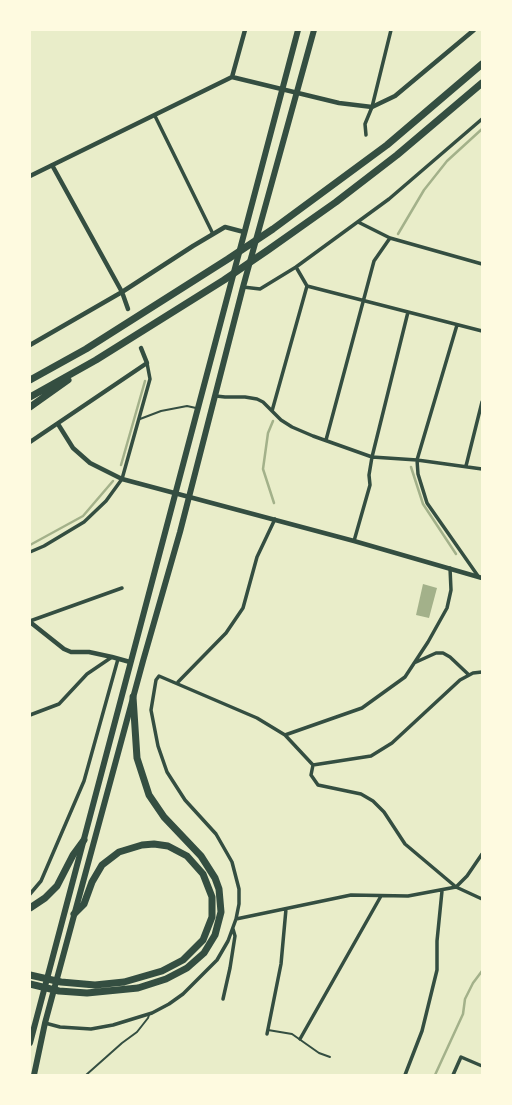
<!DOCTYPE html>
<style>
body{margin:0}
#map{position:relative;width:512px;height:1105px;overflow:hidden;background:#e9edc9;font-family:Inter,sans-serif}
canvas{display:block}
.frame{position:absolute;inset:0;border:31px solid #fefae0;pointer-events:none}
</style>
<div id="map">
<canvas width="512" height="1105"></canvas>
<div class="frame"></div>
</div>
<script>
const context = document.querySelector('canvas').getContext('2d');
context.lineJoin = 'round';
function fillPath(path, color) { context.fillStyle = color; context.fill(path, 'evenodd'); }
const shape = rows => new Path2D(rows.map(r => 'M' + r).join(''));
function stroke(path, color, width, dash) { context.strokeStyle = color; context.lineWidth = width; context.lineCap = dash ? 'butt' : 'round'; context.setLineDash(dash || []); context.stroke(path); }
const water = shape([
 [423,584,437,588,429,618,416,615]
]);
const stream = shape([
 [398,234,424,190,447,161,482,129],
 [273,421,268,433,263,469,274,503],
 [121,465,145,381],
 [411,467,423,504,456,554],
 [30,545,83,516,113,481],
 [435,1075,463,1014,465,999,473,983,482,971]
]);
const service = shape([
 [140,419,161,411,187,406,196,408],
 [268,1030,292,1034,319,1053,330,1057],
 [86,1075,122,1043,137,1032,148,1018,149,1015]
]);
const minor = shape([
 [155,116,213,234],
 [366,135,365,124,372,107,391,30],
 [358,222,390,238,482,264],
 [307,286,482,331],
 [243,287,260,289,296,267,389,199,482,119],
 [457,325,417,460,482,469],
 [216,396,225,397,245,397,257,399,263,402,281,420,292,427,313,436,372,457,417,460,418,474,427,503,478,576],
 [272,411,307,286,296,267],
 [326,440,374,261,390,238],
 [466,466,482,402],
 [354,541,370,485,369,475,372,457,408,312],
 [30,552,44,546,84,522,106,501,122,479,150,379,147,363],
 [450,568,451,590,447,608,428,642,405,677,362,708,285,735,257,718,159,676,156,680,151,710,158,746,167,772,185,800,216,834,232,862,239,889,239,904,236,919,351,895,408,896,456,887,482,899],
 [30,621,122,588],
 [414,663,436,653,443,653,450,657,469,675],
 [178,682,226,633,243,608,257,557,275,519],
 [30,715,59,704,87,674,112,657],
 [285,735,313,765,371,756,392,743,460,680,473,673,482,672],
 [313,765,311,775,318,785,361,794,373,801,384,812,405,844,456,887,467,876,482,854],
 [30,894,41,881,84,781,118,659],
 [223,999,230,968,235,936,233,929],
 [45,1023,60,1027,91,1029,113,1025,152,1013,169,1004,183,994,217,960,228,941,236,919],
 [267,1034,281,964,286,909],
 [300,1039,381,896],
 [405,1075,422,1031,437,970,437,941,442,891],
 [453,1075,461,1057,482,1066]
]);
const tertiary = shape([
 [232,77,245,30],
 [52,165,122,292,128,309],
 [30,176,232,77,339,103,372,107,395,96,474,30],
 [30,345,122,292,193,246,225,227,244,232],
 [58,424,73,448,90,463,122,479,354,541,482,578],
 [30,442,147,363,141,348],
 [30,622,64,649,71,652,89,652,112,657,130,662]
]);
const trunk = shape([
 [30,1043,298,30],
 [34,1075,45,1023,79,897,143,661,180,532,243,287,314,30]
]);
const motorway = shape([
 [30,380,86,349,228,259,273,229,387,145,482,64],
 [30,397,96,360,224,280,268,250,336,202,397,155,482,83],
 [30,407,68,380],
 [30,908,45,898,57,886,73,855,84,840],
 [30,975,61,982,95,985,124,982,162,971,183,960,203,940,212,917,212,897,203,874,187,856,168,846,154,844,142,845,119,852,102,865,92,882,84,904,74,914],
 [30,984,59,991,87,993,138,988,166,979,187,968,204,953,215,935,221,912,219,889,215,878,201,856,164,817,149,795,137,758,133,697]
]);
fillPath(water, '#a3b18a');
stroke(stream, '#a3b18a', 2.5);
stroke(service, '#344e41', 2);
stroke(minor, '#344e41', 3.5);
stroke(tertiary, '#344e41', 4.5);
stroke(trunk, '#344e41', 6);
stroke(motorway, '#344e41', 7);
</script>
